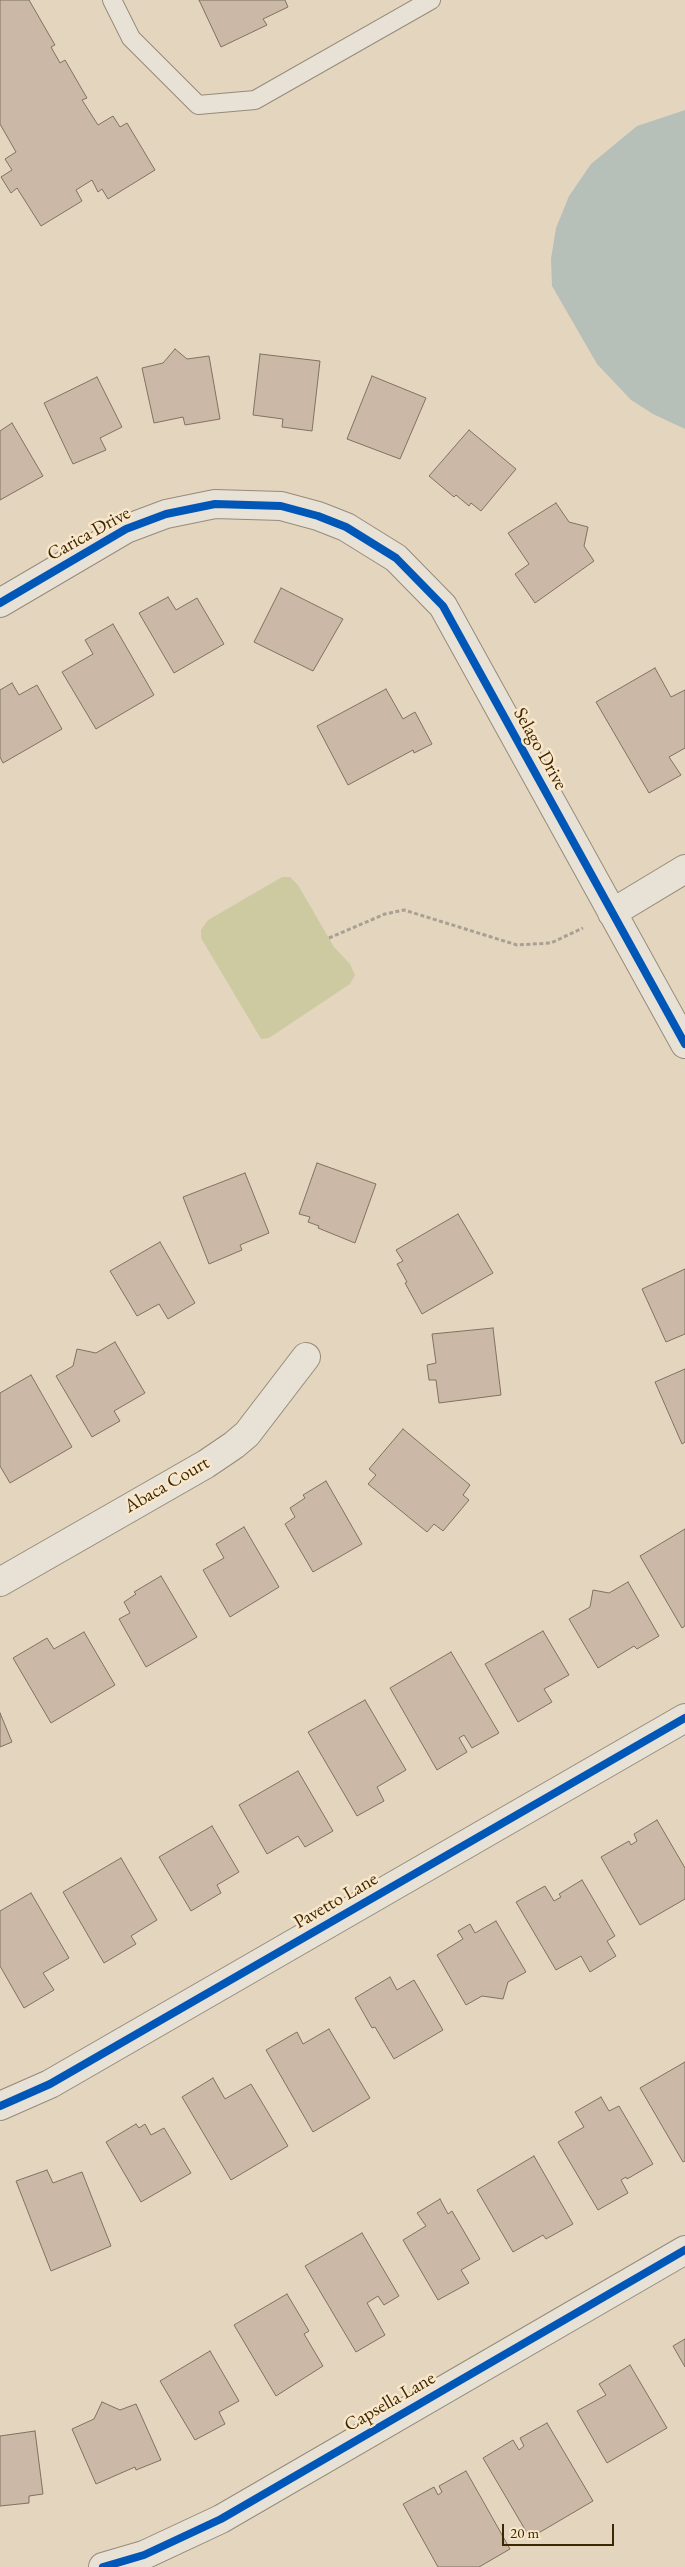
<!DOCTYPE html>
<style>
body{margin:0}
#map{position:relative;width:685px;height:2567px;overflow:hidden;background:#e4d6be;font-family:"EB Garamond",serif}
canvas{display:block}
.scale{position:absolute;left:502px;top:2524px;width:112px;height:22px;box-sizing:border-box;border:2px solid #3d2601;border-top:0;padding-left:6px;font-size:15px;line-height:18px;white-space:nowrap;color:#3d2601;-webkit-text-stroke:4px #f8e7ca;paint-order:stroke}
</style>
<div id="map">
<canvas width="685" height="2567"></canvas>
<div class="scale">20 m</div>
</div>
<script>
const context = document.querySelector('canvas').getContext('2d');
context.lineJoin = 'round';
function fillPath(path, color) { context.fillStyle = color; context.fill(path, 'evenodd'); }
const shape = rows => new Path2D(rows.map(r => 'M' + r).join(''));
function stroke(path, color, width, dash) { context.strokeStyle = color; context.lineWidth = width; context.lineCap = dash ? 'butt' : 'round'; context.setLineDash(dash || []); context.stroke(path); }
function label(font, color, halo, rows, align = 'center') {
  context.font = font + ' "EB Garamond",serif'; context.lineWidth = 5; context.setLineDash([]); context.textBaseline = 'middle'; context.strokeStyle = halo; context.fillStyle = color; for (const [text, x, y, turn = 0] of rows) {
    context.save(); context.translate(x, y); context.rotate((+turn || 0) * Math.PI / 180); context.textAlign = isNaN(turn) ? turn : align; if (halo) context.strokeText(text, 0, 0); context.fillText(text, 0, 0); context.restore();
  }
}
const green = shape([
 [282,877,290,877,298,885,334,947,350,964,355,975,350,984,269,1038,261,1039,201,938,201,930,208,920]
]);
const water = shape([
 [685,110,685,429,653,414,631,400,597,364,552,286,551,259,556,228,569,196,591,164,637,126]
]);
const building = shape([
 [0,0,29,0,55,45,51,47,60,63,65,60,87,98,82,100,98,125,113,116,120,127,127,123,155,170,108,199,102,189,98,192,92,180,76,190,82,201,41,226,17,188,11,193,1,177,12,170,5,159,16,152,0,124,0,0],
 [199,0,285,0,288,7,263,19,267,25,221,47,199,0],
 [175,349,187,359,209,356,220,419,185,425,183,417,154,423,142,368,163,363,175,349],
 [260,354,320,361,312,431,282,427,283,419,253,415,260,354],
 [372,376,426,398,400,459,347,439,372,376],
 [97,377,122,427,100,438,106,450,73,464,44,403,97,377],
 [12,423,43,476,0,500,0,431,12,423],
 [469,430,516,469,481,511,471,503,469,506,456,495,454,497,429,476,469,430],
 [556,503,569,522,588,527,584,546,594,561,535,603,515,574,529,564,508,533,556,503],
 [281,588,343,619,313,671,254,642,281,588],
 [168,597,176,610,197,598,224,644,174,673,139,613,168,597],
 [113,624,154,695,96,729,62,672,93,654,85,640,113,624],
 [655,668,671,697,685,690,685,748,669,757,681,775,649,793,596,702,655,668],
 [12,683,19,695,37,685,62,729,3,763,0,757,0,690,12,683],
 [386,689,403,719,415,712,432,744,414,753,413,750,348,785,317,726,386,689],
 [317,1163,376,1184,355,1243,318,1228,319,1226,308,1222,310,1217,299,1214,317,1163],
 [245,1173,269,1233,240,1245,242,1250,209,1264,183,1197,245,1173],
 [458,1214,493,1273,422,1314,405,1283,407,1282,397,1264,403,1261,396,1250,458,1214],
 [160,1242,195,1303,168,1319,159,1304,137,1316,110,1271,160,1242],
 [685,1269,685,1334,666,1342,642,1289,685,1269],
 [493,1328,501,1395,439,1403,436,1380,429,1380,427,1365,436,1363,432,1334,493,1328],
 [115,1342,145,1393,114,1411,120,1421,92,1437,56,1376,73,1366,77,1349,96,1353,115,1342],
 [685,1369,685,1442,682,1444,655,1382,685,1369],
 [31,1375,72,1447,10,1483,0,1466,0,1393,31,1375],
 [403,1429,470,1485,463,1495,469,1500,443,1531,434,1524,427,1532,368,1484,376,1475,369,1469,403,1429],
 [326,1481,362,1544,313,1572,285,1524,295,1517,290,1508,305,1498,303,1495,326,1481],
 [244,1527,279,1587,230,1617,203,1570,224,1558,216,1544,244,1527],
 [685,1529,685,1626,682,1628,640,1556,685,1529],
 [161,1576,197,1637,146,1667,119,1619,130,1613,124,1602,136,1594,134,1592,161,1576],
 [628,1582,659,1636,637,1649,634,1646,598,1668,569,1619,590,1607,593,1590,609,1593,628,1582],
 [543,1631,569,1675,544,1689,552,1702,518,1722,485,1664,543,1631],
 [84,1632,115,1685,51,1723,13,1658,47,1638,54,1649,84,1632],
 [451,1652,499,1733,472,1748,464,1735,459,1738,467,1752,437,1770,390,1688,451,1652],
 [365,1700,406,1770,377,1787,384,1801,357,1816,308,1732,365,1700],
 [0,1713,12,1742,0,1747,0,1713],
 [298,1771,333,1831,305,1847,298,1836,267,1854,239,1805,298,1771],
 [657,1820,685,1868,685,1899,640,1925,601,1857,629,1841,631,1845,637,1841,634,1834,657,1820],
 [212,1826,239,1872,217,1885,221,1893,191,1911,159,1857,212,1826],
 [121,1858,157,1920,131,1936,136,1944,104,1963,63,1892,121,1858],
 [582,1880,615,1936,607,1941,616,1956,590,1972,581,1956,556,1970,516,1902,545,1886,554,1901,561,1897,559,1894,582,1880],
 [31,1893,69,1958,43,1973,54,1990,24,2008,0,1966,0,1911,31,1893],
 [496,1921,526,1972,508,1982,503,1999,482,1996,466,2005,437,1955,463,1939,458,1931,470,1924,475,1933,496,1921],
 [390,1977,397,1990,414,1980,443,2030,394,2059,375,2027,372,2028,355,1998,390,1977],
 [329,2029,370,2098,313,2132,266,2050,297,2032,303,2044,329,2029],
 [685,2062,685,2161,683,2162,640,2088,685,2062],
 [213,2078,225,2099,251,2084,288,2146,231,2180,182,2097,213,2078],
 [601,2097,609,2111,619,2106,653,2164,627,2179,626,2177,621,2180,628,2193,598,2210,558,2142,584,2127,575,2112,601,2097],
 [136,2124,139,2128,145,2124,151,2135,164,2128,191,2173,141,2202,106,2142,136,2124],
 [534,2156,573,2224,546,2239,543,2235,513,2252,477,2190,534,2156],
 [47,2170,53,2183,82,2172,111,2246,51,2271,16,2181,47,2170],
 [440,2199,448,2214,452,2211,480,2259,461,2270,469,2283,438,2300,403,2240,426,2226,417,2213,440,2199],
 [362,2233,399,2296,384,2305,378,2296,367,2303,385,2335,356,2352,305,2266,362,2233],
 [287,2294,309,2331,304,2334,323,2366,276,2396,234,2325,287,2294],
 [685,2339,685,2367,673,2346,685,2339],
 [210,2351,239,2401,219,2412,225,2424,195,2440,160,2381,210,2351],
 [630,2365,667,2428,607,2463,577,2411,606,2395,599,2384,630,2365],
 [102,2402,120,2410,136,2404,161,2460,136,2470,135,2467,96,2484,72,2429,94,2419,102,2402],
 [547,2423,593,2501,530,2538,483,2458,513,2440,519,2450,524,2446,520,2438,547,2423],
 [35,2431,43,2494,29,2496,29,2503,0,2506,0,2436,35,2431],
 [466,2471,510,2549,479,2567,438,2567,403,2504,434,2487,438,2495,442,2492,439,2486,466,2471]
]);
const path = shape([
 [329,938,385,914,404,910,517,945,551,943,583,928]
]);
const lane = shape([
 [112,0,131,38,198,105,255,100,431,0]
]);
const street = shape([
 [0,603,126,529,166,514,215,504,281,506,318,516,346,527,396,558,443,606,685,1044],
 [612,913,685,869],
 [0,1582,206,1464,234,1445,247,1434,306,1357],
 [0,2106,50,2084,685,1718],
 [103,2567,144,2555,221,2519,685,2250]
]);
const cycleway = shape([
 [0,603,126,529,166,514,215,504,281,506,318,516,346,527,396,558,443,606,685,1044],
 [0,2106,50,2084,685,1718],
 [103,2567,144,2555,221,2519,685,2250]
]);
const streetNames = [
 ["Carica Drive",89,534,-29],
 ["Selago Drive",540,749,61],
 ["Abaca Court",167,1485,-30],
 ["Pavetto Lane",336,1901,-30],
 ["Capsella Lane",390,2402,-30]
];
fillPath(green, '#cdcaa2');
fillPath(water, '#b6c0b8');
fillPath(building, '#cbb8a7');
stroke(building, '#7e7261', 1);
stroke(lane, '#968b79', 20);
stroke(street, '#968b79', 30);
stroke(path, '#a7a093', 3, [4, 2.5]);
stroke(lane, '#e8e1d5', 18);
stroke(street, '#e8e1d5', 28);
stroke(cycleway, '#0057b8', 8);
label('19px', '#3d2601', '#f8e7ca', streetNames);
</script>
